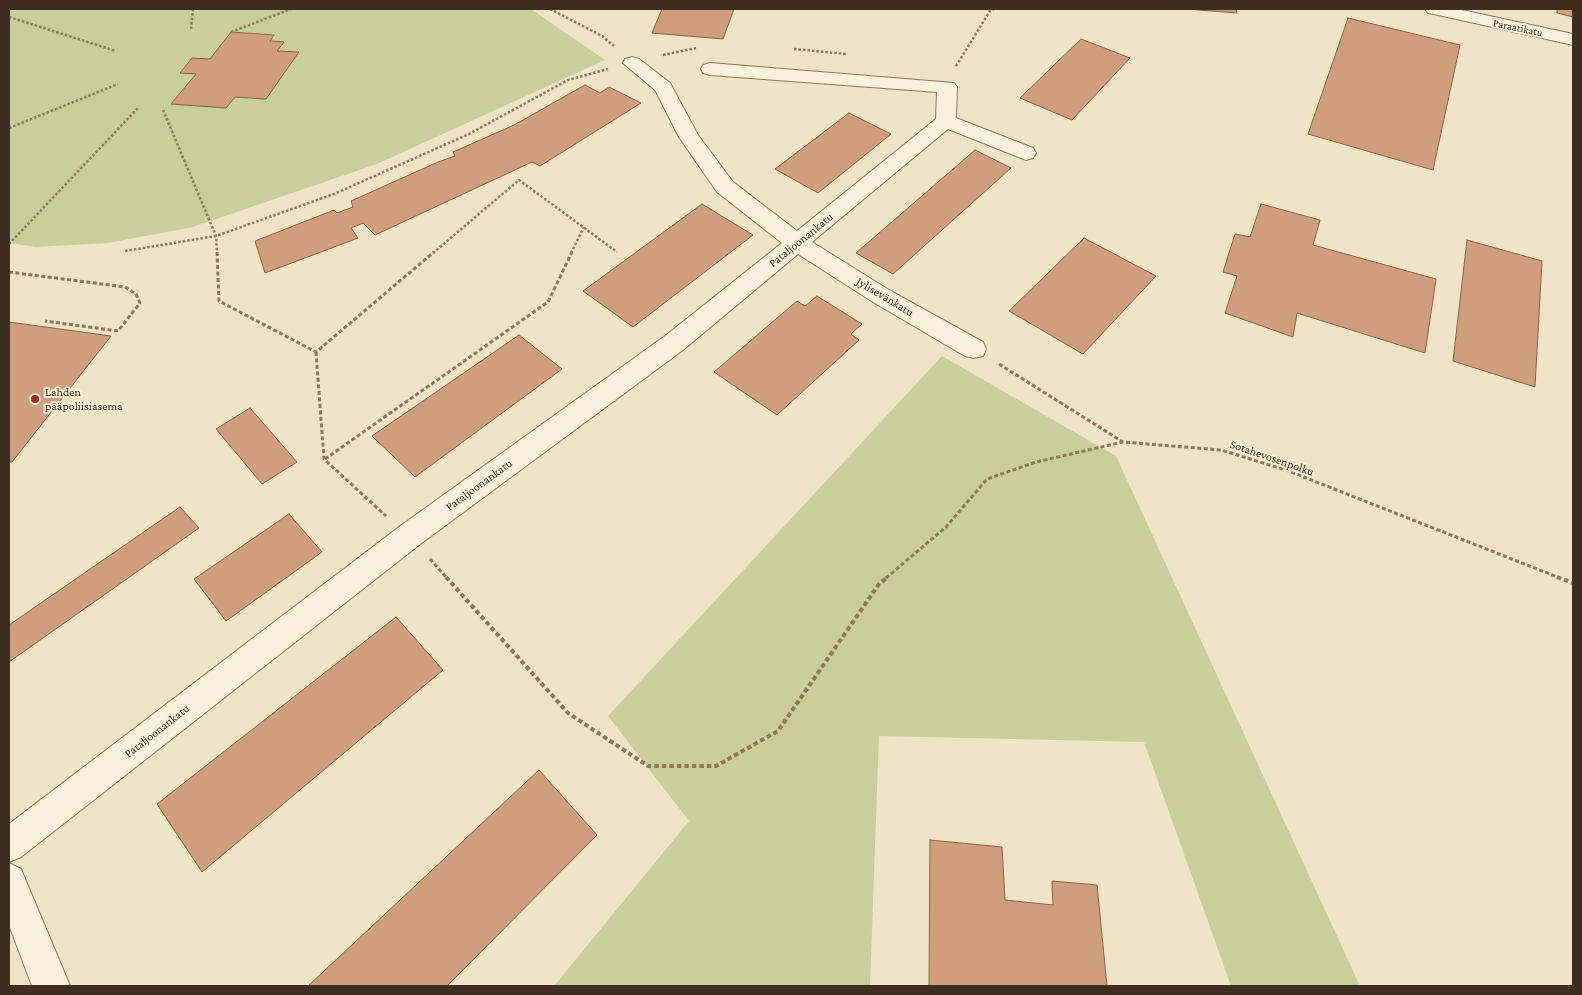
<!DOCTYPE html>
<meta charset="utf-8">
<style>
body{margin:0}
#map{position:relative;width:1582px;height:995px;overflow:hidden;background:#f0e4c8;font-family:"Crimson Pro",serif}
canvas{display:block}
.frame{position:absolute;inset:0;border:10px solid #3d2e20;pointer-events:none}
</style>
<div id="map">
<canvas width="1582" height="995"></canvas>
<div class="frame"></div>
</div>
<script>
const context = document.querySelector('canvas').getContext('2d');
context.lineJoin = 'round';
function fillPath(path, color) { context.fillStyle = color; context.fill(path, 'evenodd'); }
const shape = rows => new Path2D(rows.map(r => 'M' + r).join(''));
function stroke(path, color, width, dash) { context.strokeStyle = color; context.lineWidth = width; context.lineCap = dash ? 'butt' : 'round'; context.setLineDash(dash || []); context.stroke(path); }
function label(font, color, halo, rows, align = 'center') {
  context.font = font + ' "Crimson Pro",serif'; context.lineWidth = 4; context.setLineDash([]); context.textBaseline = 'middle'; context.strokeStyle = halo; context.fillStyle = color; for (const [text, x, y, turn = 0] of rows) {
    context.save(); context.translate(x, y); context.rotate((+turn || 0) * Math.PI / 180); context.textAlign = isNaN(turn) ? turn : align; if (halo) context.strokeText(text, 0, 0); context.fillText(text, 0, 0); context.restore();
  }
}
const green = shape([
 [9,9,531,9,605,60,377,164,193,227,108,243,36,247,9,243],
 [942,356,1116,456,1360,986,1231,986,1144,742,879,736,870,986,554,986,689,821,608,716]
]);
const building = shape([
 [662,9,734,9,723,39,652,33,662,9],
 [1186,9,1236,9,1237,13,1186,9],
 [1557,9,1573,9,1573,17,1557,13,1557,9],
 [1348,18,1460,45,1433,170,1308,134,1348,18],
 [231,32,274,35,270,41,284,42,277,51,299,52,266,99,235,97,226,108,171,104,196,74,180,73,192,58,210,59,231,32],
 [1081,39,1130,58,1072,120,1020,98,1081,39],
 [585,85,600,93,609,87,641,103,540,166,532,162,375,235,363,223,351,228,358,238,265,273,255,241,334,210,337,213,353,207,351,201,438,162,455,156,453,152,514,125,585,85],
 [849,113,891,134,818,193,775,169,849,113],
 [975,150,1011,168,893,274,856,253,975,150],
 [702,204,753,235,633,327,583,291,702,204],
 [1261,204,1320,220,1313,245,1436,279,1425,353,1297,313,1293,337,1225,313,1237,276,1223,272,1235,234,1250,237,1261,204],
 [1084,238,1156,276,1083,354,1009,311,1084,238],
 [1467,240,1542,261,1535,387,1453,361,1467,240],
 [817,296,862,324,851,334,859,340,777,415,714,372,797,301,805,306,817,296],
 [9,322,111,336,12,462,9,462,9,322],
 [519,335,562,369,415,477,372,436,519,335],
 [250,408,297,462,262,484,216,429,250,408],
 [180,507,199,528,9,662,9,625,180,507],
 [289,514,322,552,226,621,194,579,289,514],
 [396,617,443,670,202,872,157,804,396,617],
 [539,770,597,835,447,986,308,986,539,770],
 [930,840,1002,847,1005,900,1053,905,1052,881,1097,885,1107,986,929,986,930,840]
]);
const pathFar2 = shape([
 [550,9,602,36,614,46],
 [9,17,116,51],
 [191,29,193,9],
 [231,32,291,9],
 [794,49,846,54],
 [663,55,696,48],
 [956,66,990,11,994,9],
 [163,110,216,236,217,253],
 [9,128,118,84],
 [9,244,139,107],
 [125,251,216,236,334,194,469,134,568,80,608,69],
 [433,253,519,180,617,252],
 [571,253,584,227]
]);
const pathFar1 = shape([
 [217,252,219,301,316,352,434,252],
 [9,272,125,287,136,294,140,303,118,331,45,321],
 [316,352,324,459,386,516],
 [999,364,1123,442,1221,450,1286,470,1560,578],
 [325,459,548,302,572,252],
 [430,559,447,578],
 [886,578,946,527,987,479,1036,462,1123,442]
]);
const path = shape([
 [446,577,568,713,648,766,716,766,778,731,879,584,888,577],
 [1557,577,1573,583]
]);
const minor = shape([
 [1425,9,1457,9,1573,34,1573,45,1434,14,1428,13,1425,9],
 [632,57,639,59,670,83,698,135,733,182,797,231,936,119,937,92,710,75,703,73,701,69,703,65,710,63,954,83,957,87,956,118,1033,148,1036,153,1033,158,1026,160,948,129,812,242,889,290,983,342,986,349,983,356,974,358,965,356,873,302,798,254,683,350,419,545,21,857,9,862,9,824,399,527,665,336,782,243,717,192,679,137,655,90,623,63,625,59,632,57],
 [9,863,21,869,70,986,32,986,9,925,9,863]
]);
const markers = [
 [35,399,5,"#9e2a2b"]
];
const farStreetnames = [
 ["Paraatikatu",1518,28,12]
];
const streetNames = [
 ["Pataljoonankatu",801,240,-39],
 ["Jylisevänkatu",885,297,31],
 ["Sotahevosenpolku",1272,458,19],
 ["Pataljoonankatu",479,485,-36],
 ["Pataljoonankatu",157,731,-38]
];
const poiNames = [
 ["Lahden",45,392],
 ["pääpoliisiasema",45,406]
];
fillPath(green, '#c9cf9b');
fillPath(building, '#cf9f7d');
stroke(building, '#8d5f41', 1);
stroke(minor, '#8d765c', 2);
stroke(pathFar2, '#8d765c', 2.5, [2.5, 2]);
stroke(pathFar1, '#8d765c', 3, [4, 2.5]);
stroke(path, '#8d765c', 4, [4.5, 3]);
fillPath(minor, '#faf1dc');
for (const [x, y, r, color] of markers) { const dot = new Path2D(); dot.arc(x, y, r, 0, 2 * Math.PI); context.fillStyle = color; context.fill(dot); stroke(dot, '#f7eed8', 2); }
label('11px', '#3d2e20', '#f7eed8', farStreetnames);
label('12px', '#3d2e20', '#f7eed8', streetNames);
label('12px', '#3d2e20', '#f7eed8', poiNames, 'left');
</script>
